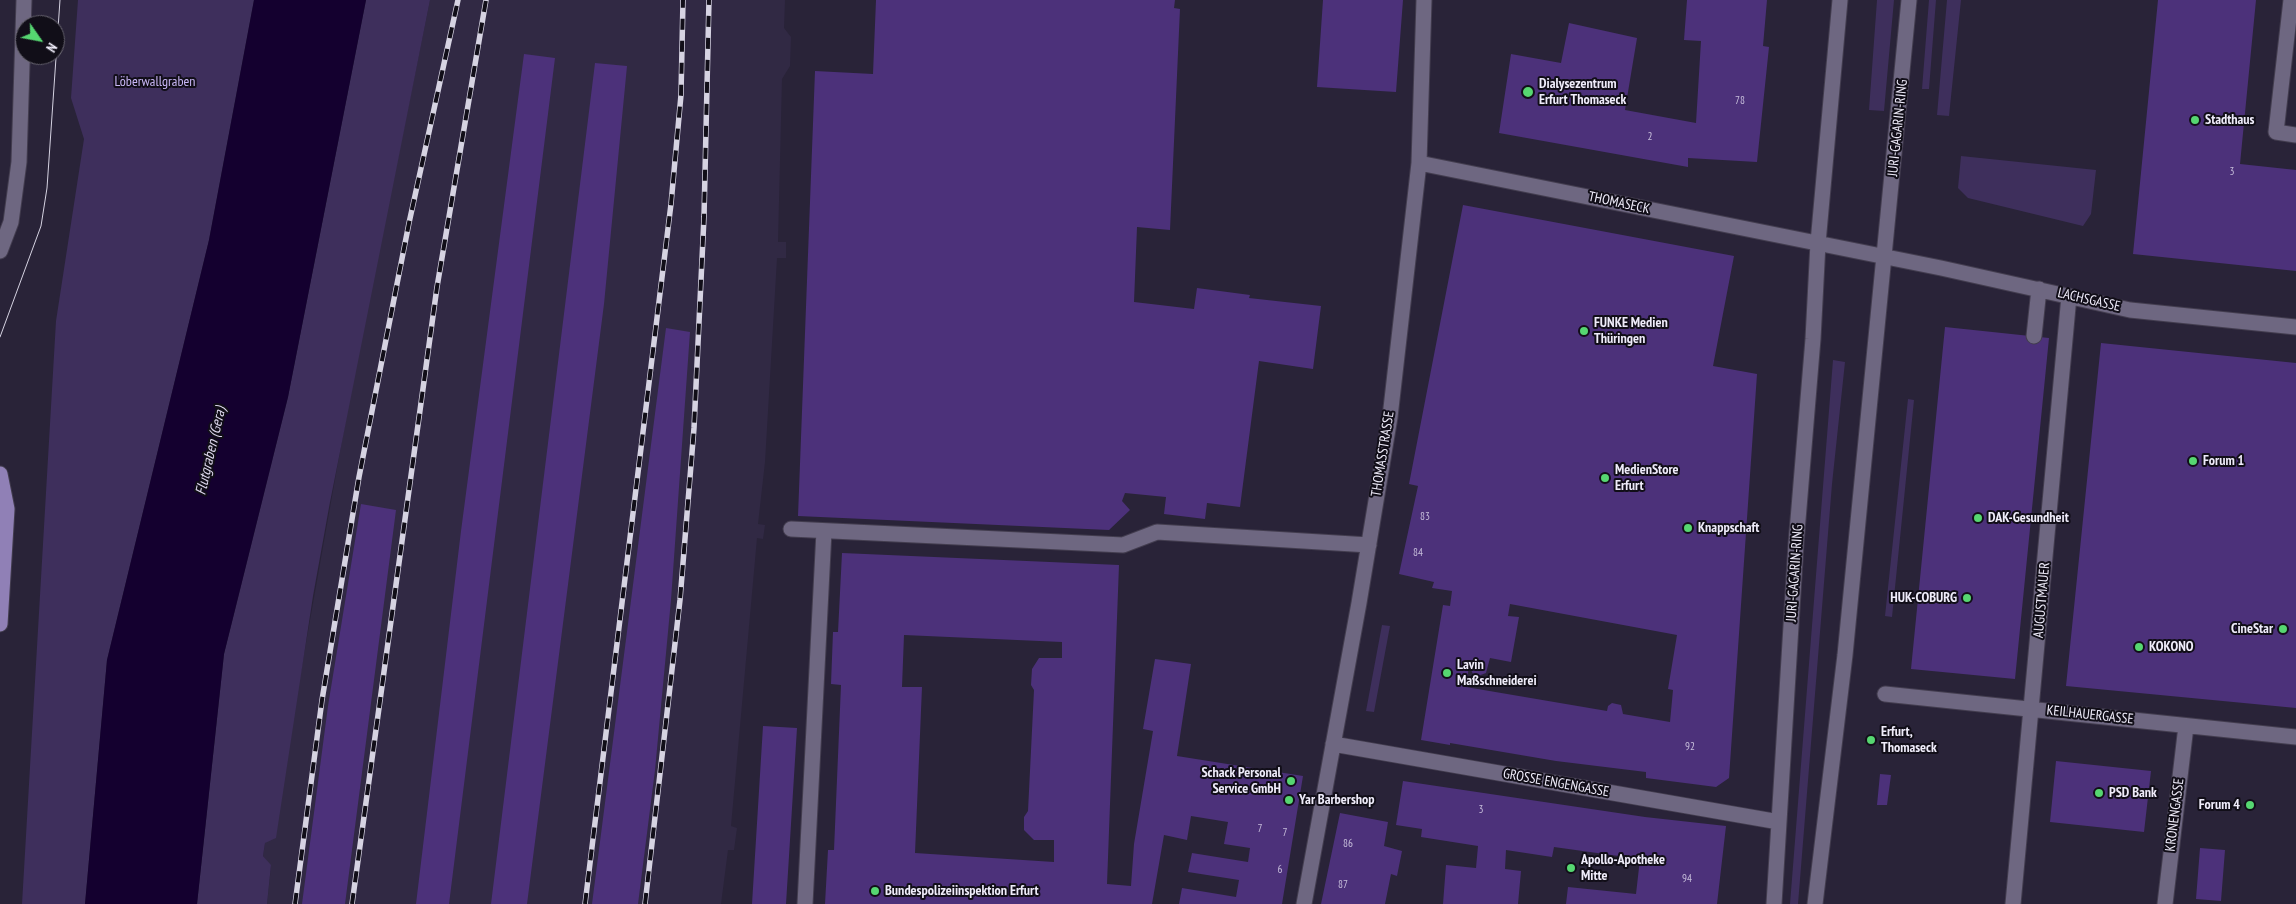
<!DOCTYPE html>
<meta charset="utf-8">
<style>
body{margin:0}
#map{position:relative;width:2296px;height:904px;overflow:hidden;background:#292338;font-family:"PT Sans Narrow",sans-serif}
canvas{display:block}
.north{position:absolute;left:15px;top:15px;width:50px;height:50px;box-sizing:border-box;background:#110e18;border:1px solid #6a6772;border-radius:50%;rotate:123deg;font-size:14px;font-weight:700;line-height:20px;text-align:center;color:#efecfa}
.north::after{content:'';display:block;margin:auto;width:18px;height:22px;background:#56d671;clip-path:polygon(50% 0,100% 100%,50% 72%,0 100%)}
</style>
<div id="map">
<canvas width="2296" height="904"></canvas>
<div class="north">N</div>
</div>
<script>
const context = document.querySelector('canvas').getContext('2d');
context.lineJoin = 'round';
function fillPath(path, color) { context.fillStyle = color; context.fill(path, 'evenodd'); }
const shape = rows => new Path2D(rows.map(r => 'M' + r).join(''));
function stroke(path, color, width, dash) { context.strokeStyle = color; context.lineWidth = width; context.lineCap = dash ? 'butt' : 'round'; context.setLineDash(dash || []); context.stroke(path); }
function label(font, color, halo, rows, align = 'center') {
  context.font = font + ' "PT Sans Narrow",sans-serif'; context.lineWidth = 4; context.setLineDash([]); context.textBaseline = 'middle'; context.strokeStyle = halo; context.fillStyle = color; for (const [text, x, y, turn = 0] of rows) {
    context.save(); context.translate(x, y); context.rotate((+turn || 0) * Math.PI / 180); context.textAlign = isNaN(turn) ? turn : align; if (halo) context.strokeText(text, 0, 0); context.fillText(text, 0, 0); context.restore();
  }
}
const built = shape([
 [430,0,785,0,784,28,791,37,790,66,782,79,778,242,786,242,786,258,777,258,765,462,758,524,765,525,763,539,757,538,731,826,737,828,734,850,728,850,721,904,267,904,271,866,263,856,265,843,301,671,353,378]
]);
const green = shape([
 [78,0,254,0,209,240,107,660,85,904,22,904,56,321,84,139,71,98],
 [366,0,430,0,330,502,313,596,276,838,265,843,263,856,271,865,267,904,197,904,224,654,288,397],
 [1877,0,1894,0,1884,111,1869,110],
 [1929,0,1936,0,1929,89,1922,89],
 [1947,0,1961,0,1949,116,1937,115],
 [1961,156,2096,170,2091,214,2083,226,1968,198,1958,188],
 [1833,360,1845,362,1832,484,1798,904,1790,904],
 [1908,399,1914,400,1892,617,1885,616],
 [1382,625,1390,626,1374,712,1366,711]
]);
const water = shape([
 [254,0,366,0,288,397,224,654,197,904,85,904,107,660,209,240]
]);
const building = shape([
 [876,0,1175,0,1174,8,1180,9,1170,230,1137,227,1134,302,1194,309,1197,288,1250,295,1249,298,1321,306,1313,369,1259,361,1240,507,1207,503,1205,519,1164,514,1166,497,1125,493,1122,501,1130,510,1109,530,798,516,815,71,873,74],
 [1323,0,1403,0,1396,92,1317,87],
 [1687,0,1767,0,1763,46,1769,47,1757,162,1688,158,1688,167,1499,133,1511,54,1561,63,1569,23,1637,38,1625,110,1696,123,1701,41,1684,40],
 [2158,0,2256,0,2240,164,2296,170,2296,271,2133,254],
 [524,54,555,58,449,904,416,904,461,531],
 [595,63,627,66,604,304,527,904,491,904],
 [1463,205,1734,256,1713,366,1757,374,1729,778,1716,787,1646,778,1646,772,1556,761,1450,743,1450,745,1421,740,1443,605,1450,606,1452,591,1432,588,1434,582,1399,574,1418,486,1409,484],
 [1510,604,1677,635,1668,689,1673,690,1670,722,1623,714,1621,705,1612,703,1608,706,1607,711,1466,687,1469,666,1473,674,1478,676,1486,673,1490,658,1511,662,1519,617,1508,616],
 [1945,327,2049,338,2015,679,1911,669],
 [666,328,690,332,671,600,655,770,638,904,592,904],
 [2101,343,2296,363,2296,708,2066,686],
 [361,504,396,510,345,904,302,904,328,706],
 [842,553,1119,565,1107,884,1131,886,1134,844,1153,731,1143,729,1155,659,1191,664,1177,756,1303,776,1282,904,1179,904,1182,888,1236,897,1239,880,1188,872,1192,853,1248,862,1250,848,1224,844,1228,822,1191,816,1187,840,1164,835,1152,904,825,904,828,850,834,850,841,685,831,684,833,632,838,632],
 [904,635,1062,642,1062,658,1039,658,1032,669,1031,685,1034,690,1028,811,1024,817,1024,830,1034,840,1054,840,1054,862,915,853,922,687,902,687],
 [763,726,797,728,786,904,752,904],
 [2056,761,2151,771,2144,832,2050,822],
 [1880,774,1891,775,1887,805,1877,805],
 [1403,781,1645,817,1726,826,1717,904,1566,904,1568,887,1636,894,1640,859,1554,847,1552,857,1506,850,1505,869,1521,871,1518,904,1443,904,1446,865,1476,868,1478,846,1421,837,1422,829,1396,825],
 [1340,813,1388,822,1384,846,1402,851,1397,876,1391,874,1385,904,1321,904],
 [2200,848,2225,850,2221,901,2196,899]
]);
const minor = shape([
 [2291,0,2276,132,2296,135],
 [1419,163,1941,268,2130,310,2296,327],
 [0,251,11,222,19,162,24,0],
 [2034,336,2039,289],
 [791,529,1123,545,1157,532,1369,545],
 [1885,694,2296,737],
 [1333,744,1779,822],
 [805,904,824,531],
 [1304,904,1359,603,1390,417,1419,163,1424,0],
 [1774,904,1796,544,1813,339,1818,243,1840,0],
 [1815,904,1845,655,1909,0],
 [2013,904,2069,296],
 [2165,904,2186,726]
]);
const major = shape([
 [0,474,7,509,0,624]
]);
const tram = shape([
 [0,337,41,226,47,188,60,0]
]);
const rail = shape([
 [295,904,322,700,359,477,409,223,458,0],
 [352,904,437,287,486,0],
 [585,904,671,204,681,95,683,0],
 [645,904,680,600,694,428,704,217,709,0]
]);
const markers = [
 [1528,92,6,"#56d671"],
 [2195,120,5,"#56d671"],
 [1584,331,5,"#56d671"],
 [2193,461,5,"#56d671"],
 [1605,478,5,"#56d671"],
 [1978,518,5,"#56d671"],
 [1688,528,5,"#56d671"],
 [1967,598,5,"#56d671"],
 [2283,629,5,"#56d671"],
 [2139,647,5,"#56d671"],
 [1447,673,5,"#56d671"],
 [1871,740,5,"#56d671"],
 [1291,781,5,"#56d671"],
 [2099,793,5,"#56d671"],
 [1289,800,5,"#56d671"],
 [2250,805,5,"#56d671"],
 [1571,868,5,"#56d671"],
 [875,891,5,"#56d671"]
];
const numberNames = [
 ["78",1740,101],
 ["2",1650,137],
 ["3",2232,172],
 ["83",1425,517],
 ["84",1418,553],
 ["92",1690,747],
 ["3",1481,810],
 ["7",1260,829],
 ["7",1285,833],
 ["86",1348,844],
 ["6",1280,870],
 ["94",1687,879],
 ["87",1343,885]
];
const parkNames = [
 ["Löberwallgraben",155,82]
];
const poiNames = [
 ["Dialysezentrum",1539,84],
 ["Erfurt Thomaseck",1539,100],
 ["Stadthaus",2205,120],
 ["FUNKE Medien",1594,323],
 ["Thüringen",1594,339],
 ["Forum 1",2203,461],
 ["MedienStore",1615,470],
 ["Erfurt",1615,486],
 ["DAK-Gesundheit",1988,518],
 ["Knappschaft",1698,528],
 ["HUK-COBURG",1957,598,"right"],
 ["CineStar",2273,629,"right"],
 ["KOKONO",2149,647],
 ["Lavin",1457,665],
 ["Maßschneiderei",1457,681],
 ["Erfurt,",1881,732],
 ["Thomaseck",1881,748],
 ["Schack Personal",1281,773,"right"],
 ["Service GmbH",1281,789,"right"],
 ["PSD Bank",2109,793],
 ["Yar Barbershop",1299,800],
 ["Forum 4",2240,805,"right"],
 ["Apollo-Apotheke",1581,860],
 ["Mitte",1581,876],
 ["Bundespolizeiinspektion Erfurt",885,891]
];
const streetNames = [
 ["JURI-GAGARIN-RING",1898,128,-84],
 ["THOMASECK",1619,203,12],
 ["LACHSGASSE",2089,300,13],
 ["THOMASSTRASSE",1383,454,-81],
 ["JURI-GAGARIN-RING",1795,573,-86],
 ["AUGUSTMAUER",2042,600,-85],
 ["KEILHAUERGASSE",2090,715,6],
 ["GROSSE ENGENGASSE",1556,783,10],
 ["KRONENGASSE",2175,815,-83]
];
const waterNames = [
 ["Flutgraben (Gera)",211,451,-77]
];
fillPath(built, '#312944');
fillPath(green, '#3e2f5c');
fillPath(water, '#14002f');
fillPath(building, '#4c317a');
stroke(minor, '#433d4f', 17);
stroke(major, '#433d4f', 17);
stroke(minor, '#6e6781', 15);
stroke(major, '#9080b6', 15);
stroke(tram, '#d6d3e2', 1);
stroke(rail, '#d6d3e2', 5.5);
stroke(rail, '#110e18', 4, [11]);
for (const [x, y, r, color] of markers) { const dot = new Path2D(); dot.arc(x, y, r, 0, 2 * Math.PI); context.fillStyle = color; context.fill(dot); stroke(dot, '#110e18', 2); }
label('11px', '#c6bdda', null, numberNames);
label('14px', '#c9b7f6', '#110e18', parkNames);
label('bold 14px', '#efecfa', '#110e18', poiNames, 'left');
label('14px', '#efecfa', '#110e18', streetNames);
label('italic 15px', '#ded8ee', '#110e18', waterNames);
</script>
